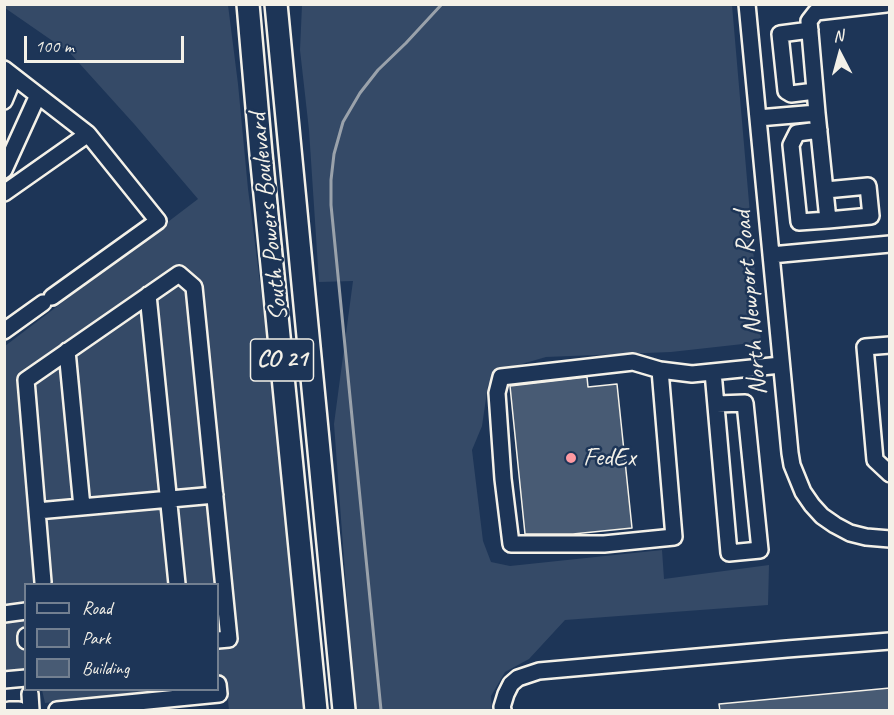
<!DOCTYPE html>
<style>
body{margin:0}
#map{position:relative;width:894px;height:715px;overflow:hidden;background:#1d3557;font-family:Caveat,sans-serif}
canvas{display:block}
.frame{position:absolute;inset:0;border:6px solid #f4f1e8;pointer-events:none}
.legend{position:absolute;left:24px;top:583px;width:195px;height:108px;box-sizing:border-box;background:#1d3557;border:2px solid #738091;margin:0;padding:8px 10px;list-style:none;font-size:18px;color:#f4f1e8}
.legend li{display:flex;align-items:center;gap:12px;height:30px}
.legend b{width:30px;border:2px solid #738091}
.north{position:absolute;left:810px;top:24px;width:60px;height:60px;-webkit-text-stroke:4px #1d3557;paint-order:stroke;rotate:354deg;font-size:16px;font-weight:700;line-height:24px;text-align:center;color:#f4f1e8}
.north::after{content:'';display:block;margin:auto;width:21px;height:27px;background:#f4f1e8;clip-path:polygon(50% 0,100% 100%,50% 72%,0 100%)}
.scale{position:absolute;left:24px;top:36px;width:160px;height:27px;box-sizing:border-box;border:3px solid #f4f1e8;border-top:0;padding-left:8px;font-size:18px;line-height:21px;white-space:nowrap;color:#f4f1e8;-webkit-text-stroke:4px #1d3557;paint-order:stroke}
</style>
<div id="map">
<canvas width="894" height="715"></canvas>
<div class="frame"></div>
<ul class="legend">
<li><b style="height:8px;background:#1d3557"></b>Road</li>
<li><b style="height:16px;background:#354a67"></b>Park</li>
<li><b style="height:16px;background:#485b74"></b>Building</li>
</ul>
<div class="north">N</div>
<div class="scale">100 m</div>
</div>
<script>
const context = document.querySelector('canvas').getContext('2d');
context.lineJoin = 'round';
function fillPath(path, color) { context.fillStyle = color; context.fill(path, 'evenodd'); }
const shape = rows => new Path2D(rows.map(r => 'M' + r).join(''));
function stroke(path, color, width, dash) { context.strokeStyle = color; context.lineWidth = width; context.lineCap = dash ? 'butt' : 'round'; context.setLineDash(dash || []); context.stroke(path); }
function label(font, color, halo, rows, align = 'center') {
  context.font = font + ' Caveat,sans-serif'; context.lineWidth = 5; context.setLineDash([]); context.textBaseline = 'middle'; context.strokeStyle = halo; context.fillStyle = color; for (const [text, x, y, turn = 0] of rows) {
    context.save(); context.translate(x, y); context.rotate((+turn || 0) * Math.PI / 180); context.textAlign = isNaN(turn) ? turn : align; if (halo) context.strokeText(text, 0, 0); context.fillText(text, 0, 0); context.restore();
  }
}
const green = shape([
 [5,4,228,5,238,84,248,189,280,438,308,710,229,710,226,682,218,683,218,584,26,584,25,689,12,689,5,675,5,346,198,199,135,125,70,53,5,8],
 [302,5,732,5,761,342,671,352,546,357,508,368,488,385,482,426,472,450,483,541,491,562,510,566,662,550,664,579,769,565,768,605,565,620,529,659,505,672,491,696,492,710,356,710,352,668,334,424,353,281,319,282,309,130,300,50],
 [42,690,160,690,45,703]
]);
const stream = shape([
 [381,710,331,205,331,180,334,154,343,122,360,93,378,70,406,43,442,4]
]);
const building = shape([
 [587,377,588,387,617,384,632,528,573,534,525,534,510,386,587,377],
 [890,688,890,711,720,711,719,704,890,688]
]);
const minor = shape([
 [747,4,790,453,792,465,803,492,812,505,822,516,835,525,850,533,866,537,890,539],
 [810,30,780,34,786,91,791,94,815,91],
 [4,69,88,134],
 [4,101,14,77],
 [817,113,828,220,871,216,868,186,826,190],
 [758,118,817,113,809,21,816,12,886,4],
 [819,130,797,133,791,145,799,222,828,220],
 [4,170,38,95],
 [4,193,88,134,158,221,52,297],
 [771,255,890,244],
 [148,295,177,584],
 [4,331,43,303],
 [890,345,865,347,875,460,890,474],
 [67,351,82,507],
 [660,370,674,537,604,544,511,544,503,479,497,393,501,377,633,362,660,370,692,374,781,365],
 [713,372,729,553,760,550,745,403,717,404],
 [37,511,215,495],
 [43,582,26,380,179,274,194,287,229,639,218,640],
 [4,614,26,611],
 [26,636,26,641],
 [4,680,26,678],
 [30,694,31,710],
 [9,710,19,710],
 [57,710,219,694,218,684],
 [503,710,502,707,506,694,511,684,518,678,539,671,787,649,890,641]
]);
const highway = shape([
 [248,4,261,154,316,710],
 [276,4,344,710]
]);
const markers = [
 [571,458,6,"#ff9aa2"]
];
const shields = [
 [282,360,63]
];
const shieldNames = [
 ["CO 21",282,360]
];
const streetNames = [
 ["South Powers Boulevard",269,217,-96],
 ["North Newport Road",751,303,-95]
];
const poiNames = [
 ["FedEx",583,458]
];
fillPath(green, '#354a67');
stroke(stream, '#9aa2ab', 3);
fillPath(building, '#485b74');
stroke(building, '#f4f1e8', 1.5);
stroke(minor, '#f4f1e8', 20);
stroke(highway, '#f4f1e8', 26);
stroke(minor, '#1d3557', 15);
stroke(highway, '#1d3557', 21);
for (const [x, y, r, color] of markers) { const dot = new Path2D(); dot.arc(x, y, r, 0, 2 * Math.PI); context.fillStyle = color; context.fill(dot); stroke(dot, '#1d3557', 2); }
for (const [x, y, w] of shields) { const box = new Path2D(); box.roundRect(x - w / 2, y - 21, w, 42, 4.5); context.fillStyle = '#1d3557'; context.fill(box); stroke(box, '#f4f1e8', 1.5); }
label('bold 24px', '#f4f1e8', null, shieldNames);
label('26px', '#f4f1e8', '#1d3557', streetNames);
label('26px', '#f4f1e8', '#1d3557', poiNames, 'left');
</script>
